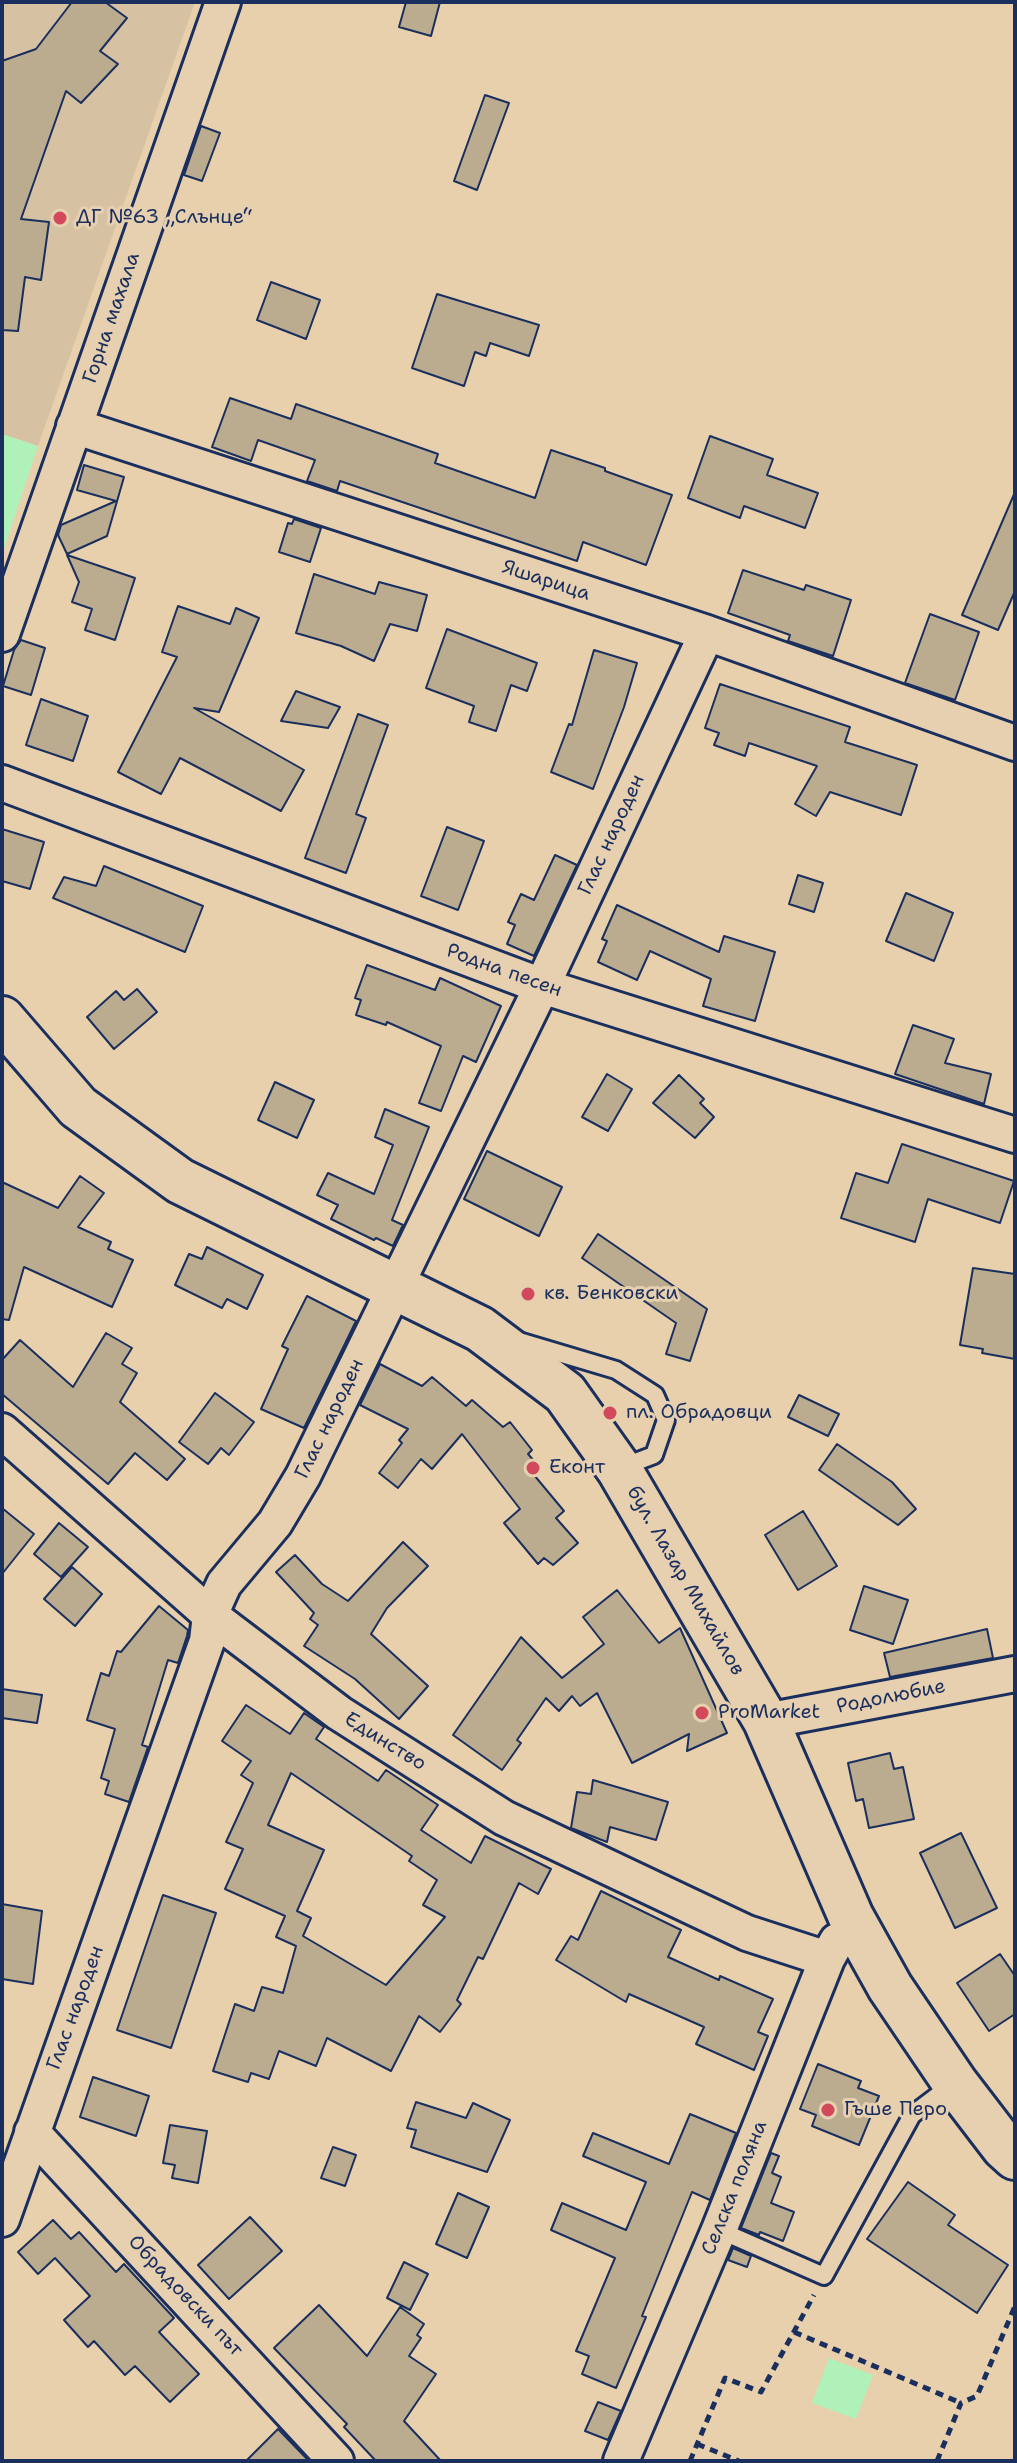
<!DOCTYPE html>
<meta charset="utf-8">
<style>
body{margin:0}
#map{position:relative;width:1017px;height:2463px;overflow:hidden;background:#e7d0ab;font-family:"Shantell Sans",sans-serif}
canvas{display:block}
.frame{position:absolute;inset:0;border:4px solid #1b2f5e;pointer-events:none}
</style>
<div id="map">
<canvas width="1017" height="2463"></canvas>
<div class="frame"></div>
</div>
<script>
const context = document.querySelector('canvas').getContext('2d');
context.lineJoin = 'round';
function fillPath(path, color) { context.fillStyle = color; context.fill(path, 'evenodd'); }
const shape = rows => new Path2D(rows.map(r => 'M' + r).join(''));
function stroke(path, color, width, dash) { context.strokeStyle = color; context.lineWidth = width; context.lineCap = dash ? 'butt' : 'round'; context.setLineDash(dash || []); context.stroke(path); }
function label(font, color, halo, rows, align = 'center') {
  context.font = font + ' "Shantell Sans",sans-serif'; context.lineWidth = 6; context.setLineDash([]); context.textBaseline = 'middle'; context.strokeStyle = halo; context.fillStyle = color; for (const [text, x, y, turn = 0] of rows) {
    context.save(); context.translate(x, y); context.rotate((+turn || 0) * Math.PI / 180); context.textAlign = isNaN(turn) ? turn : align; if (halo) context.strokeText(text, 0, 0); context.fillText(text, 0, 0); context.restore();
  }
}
const built = shape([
 [2,2,195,2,38,446,2,434]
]);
const green = shape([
 [2,434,38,446,2,555],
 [829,2358,873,2375,856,2419,812,2403]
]);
const building = shape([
 [72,2,105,2,127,18,100,51,118,64,81,103,66,91,21,219,49,222,41,280,25,277,18,331,2,330,2,61,36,49,72,2],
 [406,2,440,2,431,36,399,27,406,2],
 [485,95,509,103,477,190,454,181,485,95],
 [201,126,220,133,202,181,184,175,201,126],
 [271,282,320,300,306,339,257,320,271,282],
 [437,294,539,325,529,356,490,343,486,356,475,352,464,386,412,368,437,294],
 [230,398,291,419,296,404,438,454,435,463,535,498,551,450,605,468,605,471,672,495,646,565,583,542,577,561,340,481,337,491,307,481,315,460,258,440,251,461,212,447,230,398],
 [710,436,773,459,767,475,818,493,805,528,744,506,740,518,688,498,710,436],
 [84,465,124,477,107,536,67,554,58,535,61,525,116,501,77,490,84,465],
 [1015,492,1015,591,998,630,962,615,1015,492],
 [294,519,321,528,310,562,279,552,288,523,292,524,294,519],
 [67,555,135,578,115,640,85,630,92,609,72,602,79,582,67,555],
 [743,570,804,590,806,585,851,600,833,656,788,641,790,635,728,613,743,570],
 [314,574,375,594,379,582,427,595,417,631,390,624,374,661,341,646,296,633,314,574],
 [178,606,230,624,236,608,259,618,219,712,194,708,304,770,281,811,180,758,161,794,118,772,177,657,162,652,178,606],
 [930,614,979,632,955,700,905,683,930,614],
 [447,629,537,663,527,691,511,685,496,731,469,722,474,706,426,688,447,629],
 [21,640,45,648,31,695,3,686,14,650,21,640],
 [594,650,637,663,624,707,593,789,551,772,569,724,572,725,594,650],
 [720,684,850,727,845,742,917,765,901,815,830,792,816,816,795,804,817,766,749,743,745,756,714,745,719,733,705,728,720,684],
 [296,691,340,707,328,728,281,721,296,691],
 [41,699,88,716,73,761,26,745,41,699],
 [358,714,388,725,356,814,366,818,346,873,305,858,358,714],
 [447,827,484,841,458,910,421,896,447,827],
 [2,829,44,842,30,889,2,881,2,829],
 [555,855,577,865,534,956,507,944,515,925,508,922,521,894,534,900,555,855],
 [104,866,203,906,185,952,53,898,64,877,96,886,104,866],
 [798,875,823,883,814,912,789,904,798,875],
 [906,893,953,913,934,961,886,941,906,893],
 [617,905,719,952,724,936,775,952,755,1021,703,1006,711,979,650,951,637,980,598,962,607,941,602,939,617,905],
 [367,965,435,990,440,978,501,1006,476,1062,463,1056,441,1111,419,1103,441,1046,387,1022,386,1025,356,1015,361,1000,355,998,367,965],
 [137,989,157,1012,114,1049,87,1017,116,991,124,1000,137,989],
 [913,1025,954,1039,945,1063,991,1074,984,1104,895,1074,913,1025],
 [607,1074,632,1089,608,1131,582,1117,607,1074],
 [679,1075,704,1099,700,1103,714,1117,695,1138,653,1103,679,1075],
 [275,1082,314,1100,297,1138,258,1120,275,1082],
 [385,1109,429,1127,392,1220,403,1225,393,1246,376,1238,374,1240,331,1219,338,1205,317,1195,328,1173,374,1194,393,1145,375,1137,385,1109],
 [902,1144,1014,1181,1000,1223,928,1199,915,1242,841,1218,856,1173,888,1183,902,1144],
 [487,1151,562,1187,539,1236,464,1199,487,1151],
 [80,1176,104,1193,78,1227,111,1242,108,1249,133,1260,112,1307,24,1267,9,1320,2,1319,2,1182,58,1208,80,1176],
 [598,1234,707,1309,690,1361,666,1354,676,1323,582,1258,598,1234],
 [207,1247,263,1275,247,1309,227,1299,222,1308,175,1285,189,1254,202,1259,207,1247],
 [973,1268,1015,1274,1015,1359,982,1353,983,1349,960,1345,973,1268],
 [307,1296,356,1321,304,1428,261,1409,288,1349,282,1346,307,1296],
 [106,1333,132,1348,122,1364,137,1373,120,1402,185,1459,167,1480,135,1453,108,1484,2,1394,2,1360,20,1340,73,1387,106,1333],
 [380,1364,422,1386,432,1377,466,1406,472,1400,503,1427,510,1422,532,1450,528,1454,541,1469,534,1475,564,1511,556,1518,578,1543,553,1565,544,1558,538,1564,504,1523,520,1509,462,1434,432,1469,421,1459,398,1488,379,1473,402,1443,399,1440,408,1429,360,1405,380,1364],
 [215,1393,254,1422,229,1455,221,1448,208,1464,179,1442,215,1393],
 [799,1395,839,1414,828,1436,788,1417,799,1395],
 [837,1444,892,1482,916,1509,898,1525,819,1470,837,1444],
 [2,1508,34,1534,2,1574,2,1508],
 [803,1511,837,1566,798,1590,765,1535,803,1511],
 [59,1523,88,1547,61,1577,34,1554,59,1523],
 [403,1542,428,1566,387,1608,371,1634,428,1686,399,1719,355,1679,304,1646,318,1625,310,1619,314,1613,276,1572,295,1555,322,1584,348,1601,403,1542],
 [72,1567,102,1594,75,1626,44,1599,72,1567],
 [864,1586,908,1600,893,1644,850,1630,864,1586],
 [617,1590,659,1643,680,1628,727,1733,687,1751,689,1734,632,1763,597,1693,580,1706,572,1696,559,1711,546,1698,517,1740,521,1743,502,1770,453,1735,521,1637,562,1678,604,1644,583,1617,617,1590],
 [159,1606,188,1630,187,1636,178,1663,168,1660,142,1745,148,1747,129,1802,105,1794,109,1781,101,1778,115,1729,87,1720,101,1673,109,1676,117,1651,121,1652,159,1606],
 [987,1629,993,1658,890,1677,884,1653,987,1629],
 [2,1689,42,1695,37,1723,2,1718,2,1689],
 [246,1705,290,1734,304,1713,324,1727,316,1739,378,1781,386,1770,438,1805,421,1830,471,1863,485,1836,551,1869,538,1894,519,1883,483,1959,478,1957,457,2000,461,2004,440,2032,419,2016,391,2071,327,2038,316,2066,279,2051,269,2079,251,2073,248,2082,213,2071,235,2004,254,2011,262,1987,283,1993,296,1946,276,1937,285,1916,225,1889,243,1849,226,1842,253,1783,241,1775,251,1761,222,1741,246,1705],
 [291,1773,412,1856,409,1861,437,1880,423,1905,445,1917,386,1985,303,1936,311,1918,297,1911,324,1850,268,1825,291,1773],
 [890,1753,894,1769,903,1767,914,1819,869,1828,863,1799,856,1801,848,1763,890,1753],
 [593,1780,668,1802,656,1840,610,1827,607,1842,571,1828,577,1792,591,1794,593,1780],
 [961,1833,997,1908,955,1928,920,1853,961,1833],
 [601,1891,681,1930,668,1957,719,1980,720,1976,773,1999,758,2032,768,2036,754,2070,696,2044,704,2027,629,1994,626,2002,556,1960,571,1936,578,1940,601,1891],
 [163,1895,216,1913,171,2048,117,2030,163,1895],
 [2,1904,42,1911,33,1984,2,1979,2,1904],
 [1000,1954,1015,1976,1015,2014,989,2031,957,1983,1000,1954],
 [818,2064,861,2081,858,2088,879,2096,859,2145,812,2126,816,2115,800,2109,818,2064],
 [93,2077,149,2096,136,2136,80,2117,93,2077],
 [416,2102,466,2118,473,2103,510,2120,487,2172,411,2147,416,2130,407,2128,416,2102],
 [690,2114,736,2133,710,2200,692,2192,642,2316,646,2317,616,2388,582,2374,589,2356,576,2351,615,2258,551,2230,562,2203,626,2230,646,2182,583,2156,593,2133,669,2164,690,2114],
 [170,2125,207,2131,198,2183,172,2178,175,2165,163,2163,170,2125],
 [333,2147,356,2155,345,2186,321,2178,333,2147],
 [771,2153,779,2156,772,2173,781,2177,771,2203,794,2212,783,2241,760,2232,759,2235,741,2228,771,2153],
 [908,2182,955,2215,948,2225,1008,2265,977,2313,867,2239,908,2182],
 [458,2193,489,2207,467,2258,436,2244,458,2193],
 [250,2217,282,2251,229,2299,198,2265,250,2217],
 [53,2220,71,2239,79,2232,116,2272,124,2264,174,2318,159,2332,199,2374,170,2402,135,2366,125,2375,94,2341,88,2347,64,2320,90,2296,55,2258,38,2274,18,2252,53,2220],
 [733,2248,751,2256,747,2267,728,2260,733,2248],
 [404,2262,428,2274,410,2310,387,2298,404,2262],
 [319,2305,367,2356,400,2307,424,2324,417,2335,421,2338,409,2356,436,2374,404,2421,441,2461,376,2461,344,2427,347,2424,274,2348,319,2305],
 [598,2402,621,2411,608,2440,585,2431,598,2402],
 [278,2429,309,2461,246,2461,278,2429]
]);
const path = shape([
 [794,2332,961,2403],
 [697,2444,739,2461],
 [690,2461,725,2378,761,2392,814,2295],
 [937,2461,961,2403,977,2396,1015,2306]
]);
const lane = shape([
 [522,1342,616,1370,655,1395,666,1420,654,1455,620,1468],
 [719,2230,824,2276,912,2115,953,2084]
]);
const street = shape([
 [74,426,707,633,1015,743],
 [2,634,223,2],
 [2,783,542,986,1015,1135],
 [2,1431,210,1615,339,1713,504,1818,747,1933,827,1959],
 [766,1721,1015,1674],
 [32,2132,336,2461],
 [2,2219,207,1641,210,1615,224,1584,275,1523,303,1476,542,986,707,633],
 [621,2461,719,2230,827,1959,837,1941]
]);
const secondary = shape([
 [2,1019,78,1107,180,1181,480,1329,565,1393,619,1469,766,1721,851,1917,890,1987,955,2083,1004,2147,1015,2157]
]);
const markers = [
 [60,218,8,"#d1495b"],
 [528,1294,8,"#d1495b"],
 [610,1413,8,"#d1495b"],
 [533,1468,8,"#d1495b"],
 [702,1713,8,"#d1495b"],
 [828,2110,8,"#d1495b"]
];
const poiNames = [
 ["ДГ №63 „Слънце“",76,218],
 ["кв. Бенковски",544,1294],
 ["пл. Обрадовци",626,1413],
 ["Еконт",549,1468],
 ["ProMarket",718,1713],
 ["Гъше Перо",844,2110]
];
const streetNames = [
 ["Горна махала",112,318,-71],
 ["Яшарица",546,581,18],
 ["Глас народен",612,835,-65],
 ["Родна песен",504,971,20],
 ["Глас народен",330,1419,-64],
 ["бул. Лазар Михайлов",685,1581,60],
 ["Родолюбие",891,1697,-11],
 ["Единство",385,1742,32],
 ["Глас народен",76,2008,-70],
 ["Селска поляна",735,2188,-68],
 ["Обрадовски път",185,2296,47]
];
fillPath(built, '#d6c2a2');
fillPath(green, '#b0f1b9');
fillPath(building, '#bbac90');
stroke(building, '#1b2f5e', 2);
stroke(lane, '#1b2f5e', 22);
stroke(street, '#1b2f5e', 40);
stroke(secondary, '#1b2f5e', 50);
stroke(path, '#1b2f5e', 5, [8, 6]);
stroke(lane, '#e7d0b0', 16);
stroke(street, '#e7d0b0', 34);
stroke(secondary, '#e7d0b0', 44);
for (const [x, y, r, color] of markers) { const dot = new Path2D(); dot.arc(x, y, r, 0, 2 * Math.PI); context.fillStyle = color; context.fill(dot); stroke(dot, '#e7d0b0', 3); }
label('20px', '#1b2f5e', '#e7d0b0', poiNames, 'left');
label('20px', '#1b2f5e', '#e7d0b0', streetNames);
</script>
